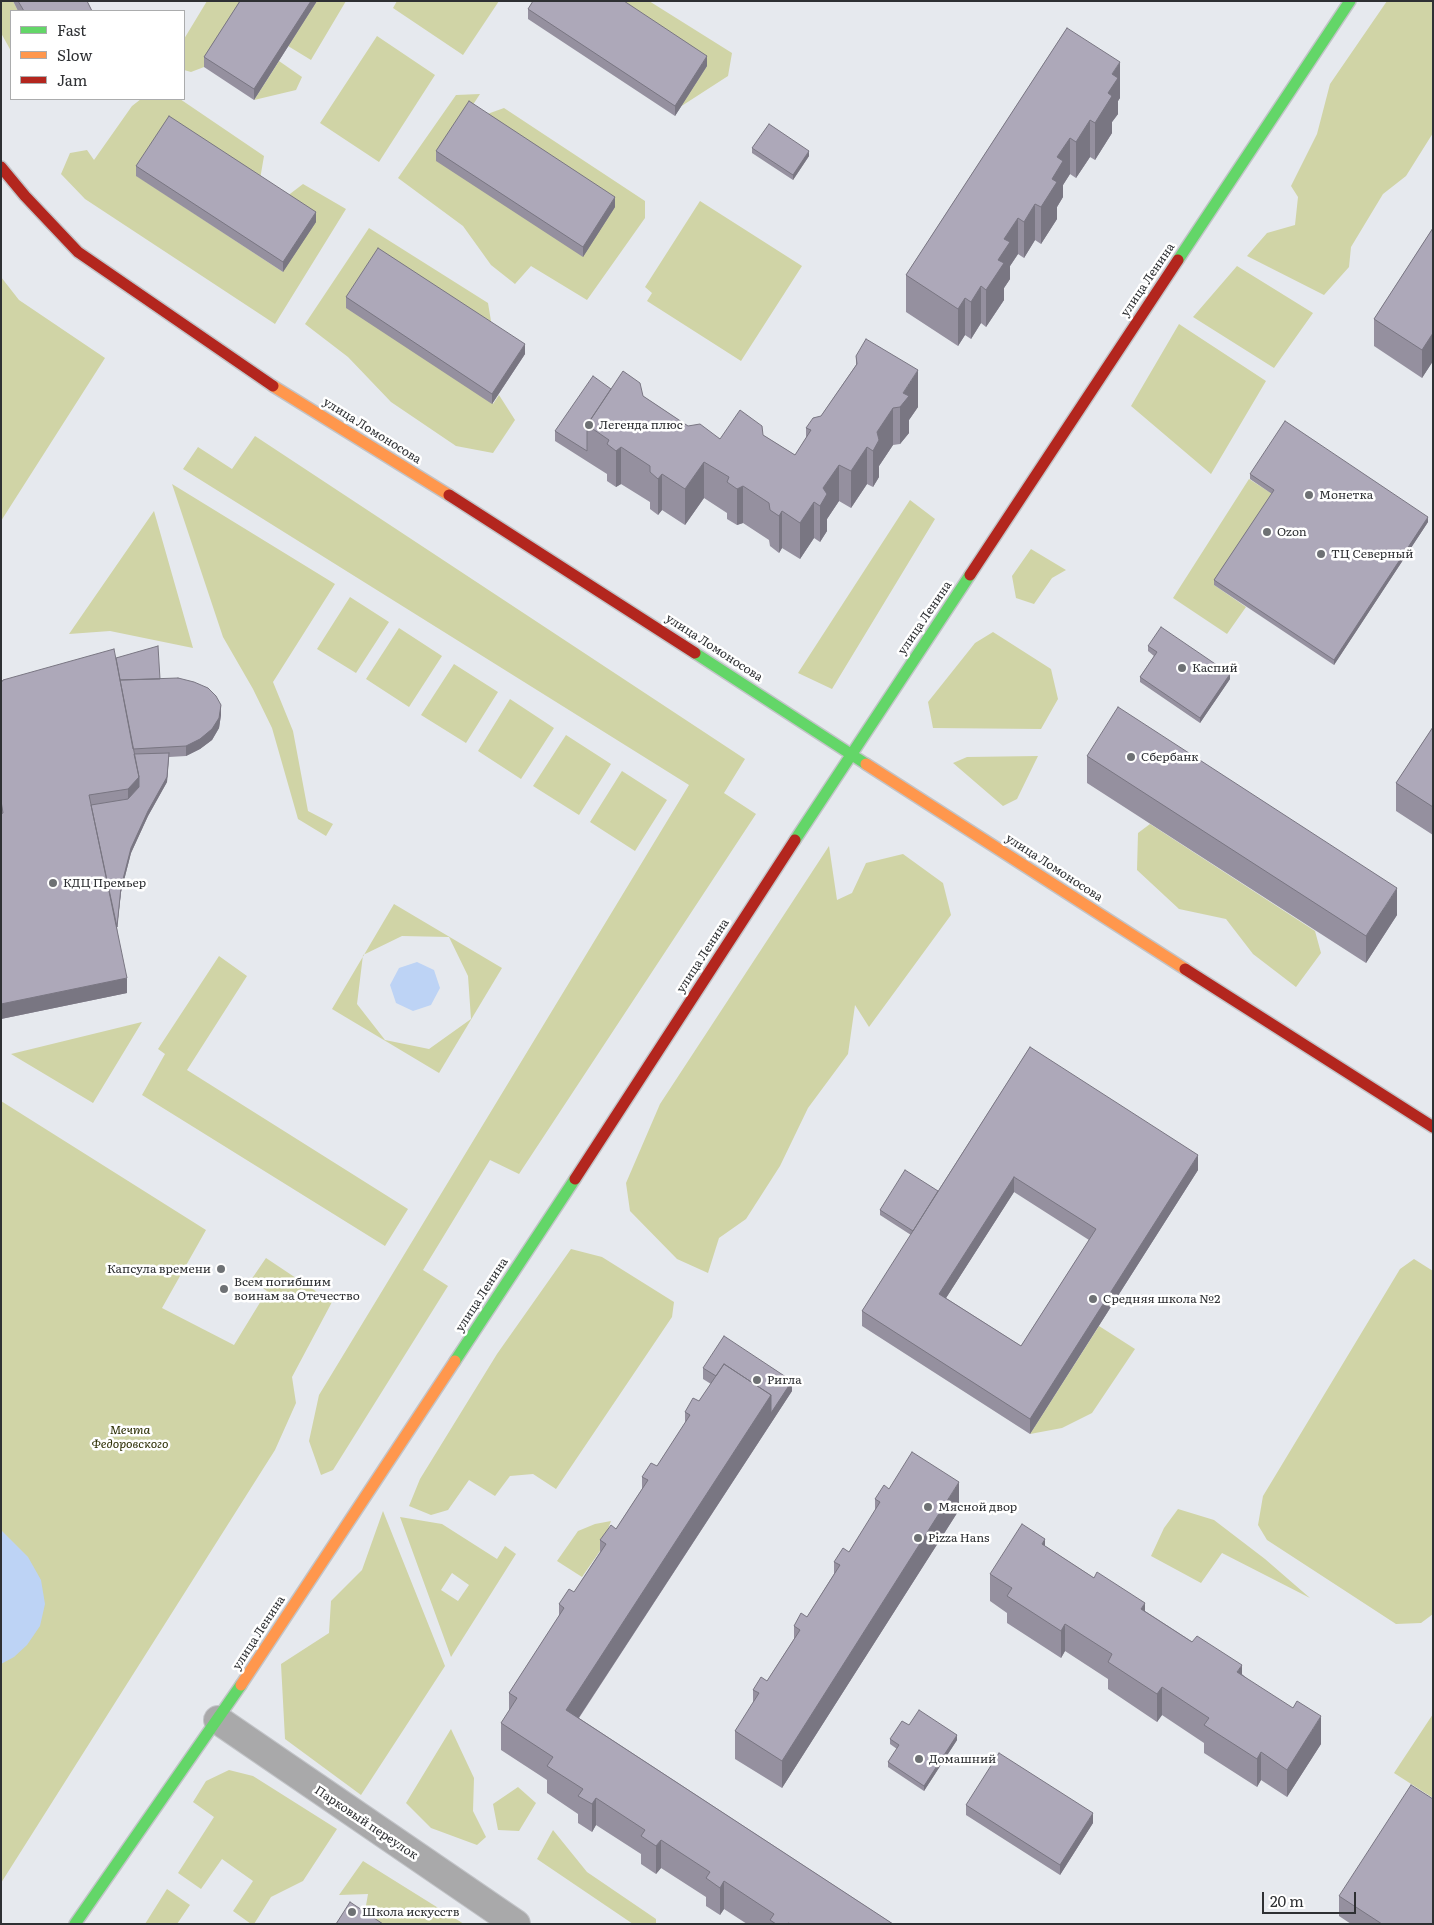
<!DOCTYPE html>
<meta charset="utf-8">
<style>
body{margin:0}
#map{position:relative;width:1434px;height:1925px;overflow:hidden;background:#e6e9ee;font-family:Literata,serif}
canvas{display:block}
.frame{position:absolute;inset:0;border:2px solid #2e3033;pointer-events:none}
.legend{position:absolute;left:10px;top:10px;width:175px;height:90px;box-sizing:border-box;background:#fff;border:1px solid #abacad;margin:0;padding:6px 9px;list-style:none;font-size:15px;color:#2e3033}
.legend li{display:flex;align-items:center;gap:10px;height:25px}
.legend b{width:25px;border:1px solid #abacad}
.scale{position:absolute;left:1262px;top:1892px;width:94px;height:22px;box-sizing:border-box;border:2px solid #2e3033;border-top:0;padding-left:6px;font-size:15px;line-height:18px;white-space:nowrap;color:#2e3033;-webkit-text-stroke:4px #fff;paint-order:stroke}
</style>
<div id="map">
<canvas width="1434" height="1925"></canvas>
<div class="frame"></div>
<ul class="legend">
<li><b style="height:6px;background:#63d668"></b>Fast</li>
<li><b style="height:6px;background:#ff974d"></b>Slow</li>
<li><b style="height:6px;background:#b3261e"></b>Jam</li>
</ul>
<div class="scale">20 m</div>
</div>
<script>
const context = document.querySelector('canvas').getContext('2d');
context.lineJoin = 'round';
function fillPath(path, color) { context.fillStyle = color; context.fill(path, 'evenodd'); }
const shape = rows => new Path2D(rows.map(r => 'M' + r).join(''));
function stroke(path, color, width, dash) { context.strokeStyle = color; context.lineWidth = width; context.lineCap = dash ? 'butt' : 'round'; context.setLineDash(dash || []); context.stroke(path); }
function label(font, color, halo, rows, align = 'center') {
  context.font = font + ' Literata,serif'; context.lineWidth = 5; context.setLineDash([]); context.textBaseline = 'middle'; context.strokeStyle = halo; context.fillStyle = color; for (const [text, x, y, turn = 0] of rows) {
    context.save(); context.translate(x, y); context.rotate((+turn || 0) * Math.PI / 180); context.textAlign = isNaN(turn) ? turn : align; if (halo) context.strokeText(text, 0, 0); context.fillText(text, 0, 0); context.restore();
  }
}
const green = shape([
 [1,1,13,1,18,11,11,11,11,51,1,33],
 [207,1,246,1,204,67,191,72,184,70,184,39],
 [317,1,346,1,311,60,288,46],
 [397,1,499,1,463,55,393,8],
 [609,1,649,1,732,53,728,76,680,107,707,66],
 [1387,1,1433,1,1433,133,1406,176,1383,194,1351,247,1349,267,1324,295,1247,256,1267,233,1295,225,1298,197,1291,186,1317,134,1330,84],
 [377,36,435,75,379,162,320,123],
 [279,61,302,77,296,90,254,100],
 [480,94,436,161,479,117,504,108,645,201,645,218,587,300,531,266,515,284,491,265,463,226,398,178,456,95],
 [141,99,180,99,264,156,259,185,137,176,283,272,282,200,303,184,346,209,275,324,85,199,61,174,70,153,87,150,94,160,132,106],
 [700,201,802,266,741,361,647,301,652,293,645,287],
 [369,228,488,303,493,333,493,404,499,395,515,420,493,453,456,446,391,402,348,357,305,324],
 [1237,266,1313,313,1274,368,1193,317],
 [1,277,19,300,105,358,1,521],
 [1179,324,1266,381,1211,474,1131,406],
 [255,436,745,759,724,793,756,814,519,1174,490,1160,423,1270,448,1286,333,1470,321,1475,309,1441,319,1395,689,785,183,469,198,447,232,469],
 [1249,479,1274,495,1214,585,1246,607,1227,634,1173,598],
 [172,484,335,584,273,682,293,731,308,811,333,824,326,836,298,819,272,728,253,689,223,637],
 [910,500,935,519,832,689,798,673],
 [154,511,193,648,110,631,69,634],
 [1031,549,1066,570,1052,578,1034,604,1016,598,1012,576],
 [350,597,389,622,356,673,317,649],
 [399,628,442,656,409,707,366,679],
 [993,632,1051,669,1058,699,1041,729,933,728,928,702,975,643],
 [454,664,498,692,466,743,421,715],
 [510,699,554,728,521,779,478,751],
 [566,735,611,764,579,815,533,786],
 [1038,756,1017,799,1003,806,953,763,967,757],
 [622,771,667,800,635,851,590,822],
 [1150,824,1315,931,1321,953,1296,987,1253,954,1226,919,1179,909,1137,870,1138,833],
 [829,846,837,900,852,893,866,863,903,854,943,883,951,915,869,1027,855,1005,848,1054,808,1108,780,1166,746,1219,719,1238,708,1273,677,1259,630,1211,626,1183,660,1104],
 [394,904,502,968,439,1073,332,1009],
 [402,936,449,937,468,976,471,1019,429,1049,385,1040,357,1004,363,955],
 [219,956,247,976,187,1070,408,1209,385,1246,142,1095,165,1054,158,1049],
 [142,1022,93,1103,11,1054],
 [1,1101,206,1230,162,1308,234,1345,267,1291,251,1280,266,1258,332,1302,292,1377,296,1403,275,1450,1,1883],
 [571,1249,602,1257,674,1302,672,1317,556,1489,533,1474,510,1476,495,1496,469,1480,448,1510,431,1515,409,1506,420,1479,497,1354],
 [1414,1259,1433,1271,1433,1614,1421,1623,1396,1624,1267,1540,1258,1525,1263,1496,1400,1269],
 [1099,1326,1135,1349,1092,1413,1062,1428,1030,1434],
 [1178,1509,1214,1520,1265,1559,1310,1598,1222,1553,1201,1583,1151,1556,1164,1528],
 [383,1511,445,1666,361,1795,285,1739,281,1664,329,1633,331,1601,362,1570],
 [400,1517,442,1524,497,1559,505,1546,516,1554,451,1657],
 [452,1573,469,1585,458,1601,441,1590],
 [611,1521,600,1551,582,1577,557,1561,578,1531,595,1524],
 [1433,1714,1433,1798,1394,1773],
 [451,1729,474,1778,473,1811,486,1837,477,1845,431,1828,406,1803],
 [229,1770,253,1776,337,1829,303,1881,271,1897,254,1924,251,1924,233,1911,253,1881,222,1859,201,1889,178,1873,214,1817,193,1802,206,1781],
 [518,1787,536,1803,519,1831,498,1830,493,1804],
 [553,1830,587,1872,656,1919,656,1924,633,1924,537,1859],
 [363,1861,464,1924,375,1924,364,1917,368,1894,339,1895],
 [167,1889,190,1905,177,1924,145,1924]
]);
const water = shape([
 [417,962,434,970,440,988,431,1005,413,1011,396,1003,390,985,399,968],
 [1,1530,28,1557,41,1580,45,1604,40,1626,27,1645,14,1657,1,1664]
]);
const street = shape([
 [218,1720,516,1924]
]);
const fast = shape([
 [1178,260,1350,1],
 [695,653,866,764],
 [795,840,970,575],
 [455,1361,575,1179],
 [75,1924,241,1685]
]);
const slow = shape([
 [273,386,449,495],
 [866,764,1185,969],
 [241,1685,455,1361]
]);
const jam = shape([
 [1,167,25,196,78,252,273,386],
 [449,495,695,653],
 [970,575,1178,260],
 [1185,969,1433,1127],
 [575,1179,795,840]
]);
const wall = shape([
 [13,1,87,1,92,11,18,11],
 [240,1,317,1,254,100,204,67,204,57],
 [528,9,707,66,675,116,528,19],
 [1067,28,1120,98,1118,101,1118,114,1112,122,1112,133,1095,160,1090,157,1076,178,1070,174,1063,185,1063,197,1057,207,1057,219,1041,244,1035,240,1024,258,1018,254,1010,266,1010,279,1004,288,1004,300,986,327,981,323,971,339,965,335,958,346,906,312,906,275],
 [752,148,809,156,793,180,752,153],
 [436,151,615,207,583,257,436,161],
 [136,166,316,222,283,272,136,176],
 [1433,228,1433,361,1422,378,1374,346,1374,319],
 [346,297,525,354,492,404,346,308],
 [856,356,918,407,909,420,909,433,900,444,893,445,879,466,879,477,873,487,867,484,851,508,839,501,827,519,827,531,820,542,814,538,800,559,782,548,779,553,770,546,769,540,743,523,737,525,727,519,727,513,704,498,685,525,662,510,658,515,650,509,650,502,621,484,616,487,607,481,607,474,555,441,555,431,611,389,643,396,688,426,720,439,763,435,795,455,806,438,806,428,821,416,856,365],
 [1250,474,1428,522,1334,665,1214,585,1214,580,1272,494,1250,479],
 [1148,646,1230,679,1200,723,1140,682,1140,677,1154,656,1148,651],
 [116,658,160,679,221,715,219,728,212,740,200,749,186,756,169,757,167,782,148,816,131,853,121,892,117,928,127,993,1,1019,1,683],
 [1433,727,1433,835,1396,811,1396,783],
 [1087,756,1397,915,1366,963,1087,783],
 [1030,1047,1198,1170,1030,1434,862,1326,862,1311,911,1235,880,1215,880,1210,938,1191],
 [1014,1192,1089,1240,1021,1346,946,1298],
 [703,1368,792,1391,579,1718,893,1924,747,1924,724,1909,720,1915,706,1906,706,1897,661,1868,656,1874,641,1864,641,1854,596,1825,592,1832,578,1823,578,1814,547,1793,547,1780,501,1750,501,1723,509,1711,509,1693,559,1616,559,1604,574,1592,600,1552,600,1540,616,1529,642,1489,642,1477,657,1466,685,1423,685,1412,699,1401,711,1384,703,1379],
 [889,1489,959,1510,782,1788,735,1759,735,1731,753,1704,753,1690,767,1681,794,1639,794,1626,807,1617,834,1574,834,1562,849,1552,875,1511,875,1499],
 [1045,1546,1242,1674,1321,1744,1287,1797,1261,1780,1257,1787,1204,1753,1204,1743,1162,1715,1157,1722,1108,1689,1108,1679,1065,1651,1061,1658,1007,1623,1007,1613,990,1601,990,1574],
 [909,1725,957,1740,924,1791,888,1767,888,1762,897,1749,890,1744,890,1739],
 [966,1805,1093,1823,1060,1875,966,1815],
 [1339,1896,1433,1924,1351,1924,1339,1916]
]);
const shadedWall = shape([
 [311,1,317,1,254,100,254,89],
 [707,56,707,66,675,116,675,106],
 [1120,62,1120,98,1118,101,1118,114,1112,122,1112,133,1095,160,1095,123,1108,93,1112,74],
 [1090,120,1090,157,1076,178,1076,142],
 [1070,138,1070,174,1063,185,1063,197,1057,207,1057,219,1041,244,1041,207,1052,179,1057,157],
 [809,151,809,156,793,180,793,175],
 [615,197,615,207,583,257,583,247],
 [1035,204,1035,240,1024,258,1024,222],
 [316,212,316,222,283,272,283,262],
 [1018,218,1018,254,1010,266,1010,279,1004,288,1004,300,986,327,986,290,998,260,1004,239],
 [981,286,981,323,971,339,971,302],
 [965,298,965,335,958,346,958,309],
 [1433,333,1433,361,1422,378,1422,350],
 [525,344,525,354,492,404,492,394],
 [918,370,918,407,909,420,909,433,900,444,900,407,903,393],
 [893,408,893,445,879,466,879,477,873,487,873,451,877,432],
 [621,447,621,484,616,487,616,451],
 [867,447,867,484,851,508,851,471],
 [704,462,704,498,685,525,685,489],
 [839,465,839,501,827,519,827,531,820,542,820,506,823,488],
 [662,474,662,510,658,515,658,479],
 [743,486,743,523,737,525,737,489],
 [814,502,814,538,800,559,800,523],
 [782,511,782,548,779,553,779,516],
 [1428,517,1428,522,1334,665,1334,660],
 [1230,674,1230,679,1200,723,1200,718],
 [221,705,221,715,219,728,212,740,200,749,186,756,186,746],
 [169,753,167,782,148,816,131,853,121,892,116,936,121,887,131,848],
 [139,777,139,792,128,804,128,789],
 [1397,888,1397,915,1366,963,1366,936],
 [127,978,127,993,1,1019,1,1004],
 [1198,1155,1198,1170,1030,1434,1030,1419],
 [1014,1177,1014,1192,939,1309,939,1294],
 [792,1381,792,1391,566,1737,566,1710,771,1395],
 [959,1482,959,1510,782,1788,782,1761],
 [1045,1539,1045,1567,1042,1544],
 [1145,1603,1145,1630,1141,1609],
 [1065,1624,1065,1651,1061,1658,1061,1631],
 [1242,1665,1242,1693,1237,1672],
 [1162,1687,1162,1715,1157,1722,1157,1694],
 [1321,1716,1321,1744,1287,1797,1287,1770],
 [957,1735,957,1740,924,1791,924,1786],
 [1261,1752,1261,1780,1257,1787,1257,1759],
 [596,1798,596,1825,592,1832,592,1804],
 [1093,1813,1093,1823,1060,1875,1060,1865],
 [661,1840,661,1868,656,1874,656,1846],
 [724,1881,724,1909,720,1915,720,1888]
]);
const building = shape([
 [18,1,87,1,92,11,24,11,18,1],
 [240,1,311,1,254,89,204,57,240,1],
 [533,1,624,1,707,56,675,106,528,9,533,1],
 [1067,28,1120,62,1112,74,1118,78,1108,93,1112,96,1095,123,1090,120,1076,142,1070,138,1057,157,1063,161,1052,179,1057,182,1041,207,1035,204,1024,222,1018,218,1004,239,1010,242,998,260,1004,263,986,290,981,286,971,302,965,298,958,309,906,275,1067,28],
 [469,101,615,197,583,247,436,151,469,101],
 [169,116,316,212,283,262,136,166,169,116],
 [769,124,809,151,793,175,752,148,769,124],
 [1433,228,1433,333,1422,350,1374,319,1433,228],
 [378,248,525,344,492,394,346,297,378,248],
 [866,339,918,370,903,393,909,396,900,407,893,408,877,432,879,440,873,451,867,447,851,471,839,465,823,488,827,494,820,506,814,502,800,523,782,511,779,516,770,510,769,503,743,486,737,489,727,482,729,477,704,462,685,489,662,474,658,479,650,472,650,466,621,447,616,451,607,444,609,440,587,425,623,371,640,383,643,396,688,426,700,424,720,439,740,410,762,426,763,435,795,455,811,430,806,428,813,418,821,416,857,364,856,356,866,339],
 [593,376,611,389,587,425,587,451,555,431,593,376],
 [1285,421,1428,517,1334,660,1214,580,1274,490,1250,474,1285,421],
 [1161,627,1230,674,1200,718,1140,677,1157,652,1148,646,1161,627],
 [158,646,160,679,120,680,116,658,158,646],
 [114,649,139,777,128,789,89,795,127,978,1,1004,1,814,3,813,1,801,1,683,3,680,114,649],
 [178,678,194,682,208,688,216,696,221,705,219,718,212,729,200,739,186,746,133,749,120,680,178,678],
 [1118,707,1397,888,1366,936,1087,756,1118,707],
 [1433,727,1433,807,1396,783,1433,727],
 [169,753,167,777,148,811,131,848,121,887,117,927,91,805,128,799,139,787,139,777,134,754,169,753],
 [1030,1047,1198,1155,1030,1419,862,1311,1030,1047],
 [1014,1177,1096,1229,1021,1346,939,1294,1014,1177],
 [905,1170,938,1191,913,1231,880,1210,905,1170],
 [724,1336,792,1381,771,1413,771,1395,724,1364,716,1376,703,1368,724,1336],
 [724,1364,771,1395,566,1710,893,1924,790,1924,788,1923,787,1924,776,1924,770,1920,774,1914,724,1881,720,1888,706,1878,710,1872,661,1840,656,1846,641,1836,645,1830,596,1798,592,1804,578,1796,583,1789,547,1766,553,1757,501,1723,517,1698,509,1693,564,1608,559,1604,569,1589,574,1592,606,1544,600,1540,611,1525,616,1529,648,1480,642,1477,651,1463,657,1466,690,1415,685,1412,693,1398,699,1401,724,1364],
 [912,1452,959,1482,782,1761,735,1731,759,1693,753,1690,761,1677,767,1681,800,1630,794,1626,801,1613,807,1617,840,1565,834,1562,843,1548,849,1552,880,1502,875,1499,884,1485,889,1489,912,1452],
 [1022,1524,1045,1539,1042,1544,1094,1578,1097,1572,1145,1603,1141,1609,1192,1642,1197,1636,1242,1665,1237,1672,1293,1708,1297,1701,1321,1716,1287,1770,1261,1752,1257,1759,1204,1725,1209,1718,1162,1687,1157,1694,1108,1662,1112,1654,1065,1624,1061,1631,1007,1596,1012,1588,990,1574,1022,1524],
 [919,1710,957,1735,924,1786,888,1762,899,1745,890,1739,902,1721,909,1725,919,1710],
 [999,1753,1093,1813,1060,1865,966,1805,999,1753],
 [1411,1785,1433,1799,1433,1924,1382,1924,1339,1896,1411,1785],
 [350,1902,383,1924,336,1924,350,1902]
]);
const markers = [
 [589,425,5,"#6e7174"],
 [1309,495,5,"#6e7174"],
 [1267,532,5,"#6e7174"],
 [1321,554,5,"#6e7174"],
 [1182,668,5,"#6e7174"],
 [1131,757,5,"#6e7174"],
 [53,883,5,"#6e7174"],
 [221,1269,5,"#6e7174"],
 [224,1289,5,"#6e7174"],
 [1093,1299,5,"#6e7174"],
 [757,1380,5,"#6e7174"],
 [928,1507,5,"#6e7174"],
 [918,1538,5,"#6e7174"],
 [919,1759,5,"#6e7174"],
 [352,1912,5,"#6e7174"]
];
const streetNames = [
 ["улица Ленина",1148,280,-56],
 ["улица Ломоносова",372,431,32],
 ["улица Ленина",925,618,-56],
 ["улица Ломоносова",714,648,33],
 ["улица Ломоносова",1054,868,33],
 ["улица Ленина",703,956,-57],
 ["улица Ленина",482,1295,-57],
 ["улица Ленина",259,1633,-57],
 ["Парковый переулок",366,1823,34]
];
const poiNames = [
 ["Легенда плюс",599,425],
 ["Монетка",1319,495],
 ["Ozon",1277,532],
 ["ТЦ Северный",1331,554],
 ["Каспий",1192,668],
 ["Сбербанк",1141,757],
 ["КДЦ Премьер",63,883],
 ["Капсула времени",211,1269,"right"],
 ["Всем погибшим",234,1282],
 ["воинам за Отечество",234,1296],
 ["Средняя школа №2",1103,1299],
 ["Ригла",767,1380],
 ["Мясной двор",938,1507],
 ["Pizza Hans",928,1538],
 ["Домашний",929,1759],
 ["Школа искусств",362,1912]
];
const parkNames = [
 ["Мечта",130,1430],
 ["Федоровского",130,1444]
];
fillPath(green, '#d0d4a6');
fillPath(water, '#bdd3f5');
stroke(street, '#c2c4c8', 30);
stroke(fast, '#c2c4c8', 14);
stroke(slow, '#c2c4c8', 14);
stroke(jam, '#c2c4c8', 14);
stroke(street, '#a9a9aa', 28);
stroke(fast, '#63d668', 11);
stroke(slow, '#ff974d', 11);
stroke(jam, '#b3261e', 11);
fillPath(wall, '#95909f');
fillPath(shadedWall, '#797682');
fillPath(building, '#ada8b9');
stroke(building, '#797682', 1);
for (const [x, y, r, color] of markers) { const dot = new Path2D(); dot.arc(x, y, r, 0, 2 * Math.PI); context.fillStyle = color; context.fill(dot); stroke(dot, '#fff', 2); }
label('12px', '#2e3033', '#fff', streetNames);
label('12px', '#2e3033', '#fff', poiNames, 'left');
label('italic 12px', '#2c2e03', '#fff', parkNames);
</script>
